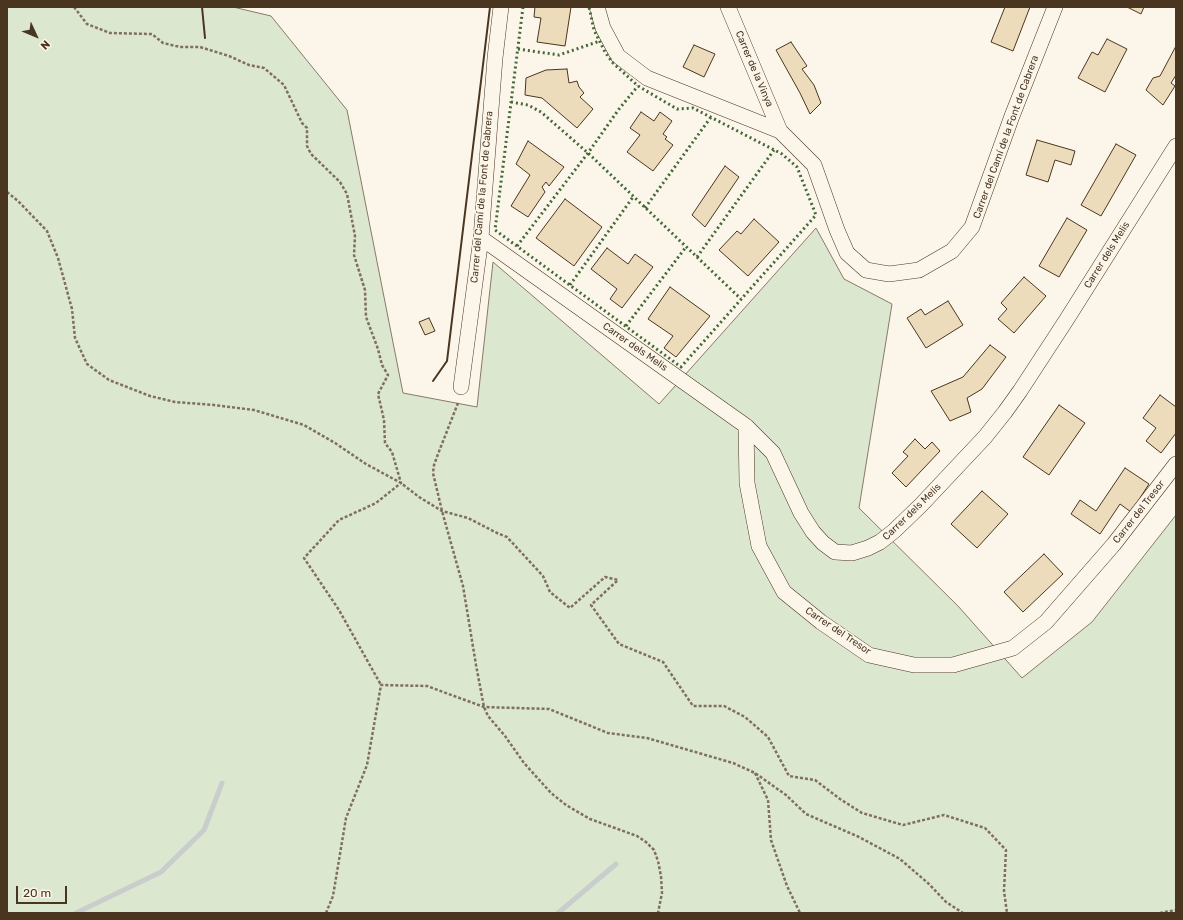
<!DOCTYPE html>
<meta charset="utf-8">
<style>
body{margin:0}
#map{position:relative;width:1183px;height:920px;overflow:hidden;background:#fbf6e9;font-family:Rubik,sans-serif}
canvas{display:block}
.frame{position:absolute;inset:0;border:8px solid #4a3520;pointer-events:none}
.north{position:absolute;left:16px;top:16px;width:40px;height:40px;-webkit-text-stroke:3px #fbf6e9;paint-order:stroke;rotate:134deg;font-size:11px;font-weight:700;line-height:16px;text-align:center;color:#4a3520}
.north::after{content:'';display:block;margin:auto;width:14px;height:18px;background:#4a3520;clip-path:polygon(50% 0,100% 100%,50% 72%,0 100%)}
.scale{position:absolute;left:16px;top:886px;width:51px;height:18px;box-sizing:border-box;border:2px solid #4a3520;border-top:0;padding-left:5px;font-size:12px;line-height:14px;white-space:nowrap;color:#4a3520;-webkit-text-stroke:3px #fbf6e9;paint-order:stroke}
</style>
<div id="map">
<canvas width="1183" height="920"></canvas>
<div class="frame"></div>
<div class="north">N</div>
<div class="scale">20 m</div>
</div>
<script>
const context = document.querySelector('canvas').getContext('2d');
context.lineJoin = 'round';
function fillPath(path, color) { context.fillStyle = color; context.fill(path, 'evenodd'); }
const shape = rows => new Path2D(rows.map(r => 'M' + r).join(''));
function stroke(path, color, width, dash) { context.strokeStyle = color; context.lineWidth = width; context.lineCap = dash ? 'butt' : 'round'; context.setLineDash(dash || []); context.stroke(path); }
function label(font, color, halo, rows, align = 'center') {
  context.font = font + ' Rubik,sans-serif'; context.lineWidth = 3; context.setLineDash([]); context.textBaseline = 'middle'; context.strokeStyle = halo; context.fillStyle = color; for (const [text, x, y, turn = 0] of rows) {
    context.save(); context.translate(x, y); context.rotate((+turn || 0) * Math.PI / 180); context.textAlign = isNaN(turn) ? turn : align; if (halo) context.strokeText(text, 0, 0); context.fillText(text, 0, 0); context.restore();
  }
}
const green = shape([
 [7,7,233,7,271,16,347,110,403,393,477,407,493,262,659,404,816,228,844,279,892,304,859,508,958,606,1022,678,1092,622,1176,515,1176,913,7,913,7,7]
]);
const stream = shape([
 [76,913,161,872,204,830,222,783],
 [558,913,616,864]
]);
const building = shape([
 [535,7,571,7,565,46,537,42,541,18,534,17,535,7],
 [1005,7,1030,7,1013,51,991,42,1005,7],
 [1127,7,1144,7,1141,14,1127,7],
 [1107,39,1127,49,1105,92,1078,78,1092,52,1098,55,1107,39],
 [791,42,807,66,802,69,814,85,821,103,810,114,800,93,776,50,791,42],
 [694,45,715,54,704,77,683,67,694,45],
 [1176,46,1176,75,1171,83,1175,86,1163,105,1146,90,1153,78,1160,76,1176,46],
 [567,69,569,83,577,81,579,87,584,93,580,97,593,109,577,128,542,98,525,95,526,78,546,70,567,69],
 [641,112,654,121,660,112,672,121,663,134,667,137,665,139,673,145,653,171,627,152,640,135,630,128,641,112],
 [1037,140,1075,151,1071,165,1055,160,1048,182,1026,175,1037,140],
 [528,141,564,167,549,186,546,182,542,187,545,192,528,217,511,206,530,175,516,164,528,141],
 [1116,144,1136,155,1101,216,1081,205,1116,144],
 [725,166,739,177,705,227,692,215,725,166],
 [565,199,602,227,574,266,536,238,565,199],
 [1067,218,1087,230,1059,277,1039,266,1067,218],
 [754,219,779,242,748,276,719,250,737,231,741,234,754,219],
 [607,248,628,264,635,254,653,267,622,308,610,299,617,289,591,269,607,248],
 [1024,277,1046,296,1014,333,998,319,1007,309,1001,303,1024,277],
 [670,287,710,316,676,357,664,348,673,336,648,319,670,287],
 [948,301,963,325,926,348,907,318,921,309,925,315,948,301],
 [429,318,435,331,425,335,419,322,429,318],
 [990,345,1006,357,982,389,967,398,971,412,950,421,931,391,963,377,990,345],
 [1160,395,1176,407,1176,433,1161,453,1146,441,1156,428,1143,418,1160,395],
 [1059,405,1085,423,1049,475,1023,457,1059,405],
 [915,439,925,449,932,442,940,451,906,487,892,473,908,456,903,452,915,439],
 [1125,468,1149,484,1131,512,1120,504,1100,534,1071,514,1080,500,1096,511,1125,468],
 [982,491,1008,514,977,548,951,524,982,491],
 [1044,554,1063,574,1023,612,1004,592,1044,554]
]);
const path = shape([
 [74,7,87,24,110,33,152,34,163,43,180,47,200,47,229,56,249,65,264,68,284,85,302,123,307,128,307,146,311,154,340,182,347,194,355,236,354,255,365,290,366,317,378,349,382,365,388,375,378,394,384,420,385,443,392,452,401,483,376,503,339,520,304,558,339,610,381,685],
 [7,192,18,201,47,231,58,258,72,309,75,338,87,364,109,380,150,396,175,402,214,405,254,410,304,425,335,443,366,464,401,483,419,497,442,511,468,518,497,533,507,537,543,576,550,592,570,608,605,577,618,580,591,605,619,644,663,662,693,706,724,706,745,717,768,737,789,776,815,780,840,799,862,813,903,825,944,815,985,828,1006,850,1004,891,1007,913],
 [458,403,438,454,434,465,433,473,442,511,463,586,476,665,484,707,488,716,505,736,524,763,551,793,566,805,590,819,637,836,646,842,654,850,658,861,661,876,662,893,658,913],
 [755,773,768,800,771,840,787,886,800,913],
 [326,913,333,896,346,818,367,765,381,685,427,686,484,707,549,709,608,733,647,738,733,763,755,773,786,795,806,814,859,837,900,859,929,884,946,902,963,913],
 [1160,913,1176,910]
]);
const minor = shape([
 [597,7,603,28,618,56,647,78,780,131,814,165,837,230,847,253,866,270,889,274,919,270,952,251,972,227,1012,116,1055,7],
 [728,7,780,131],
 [481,238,746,426,773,453,801,513,813,532,823,543,835,552,852,553,868,548,880,542,894,531,921,505,985,437,1005,412,1020,391,1067,319,1176,146],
 [461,387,481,238,495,58,501,7],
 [746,426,747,483,759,546,784,592,821,622,869,655,914,665,953,665,1013,648,1046,622,1114,544,1176,464]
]);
const hedge = shape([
 [523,7,495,230,681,367,816,215,797,167,782,154,693,108,677,109,638,86,613,63,605,52,594,30,589,7],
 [518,49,559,55,600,41],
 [511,102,528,105,541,112,588,153,741,299],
 [645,208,711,117],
 [517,246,588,153,619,109,638,86],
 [697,257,774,150],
 [570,285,633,197],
 [626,326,686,247]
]);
const wall = shape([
 [202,7,205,38],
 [433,381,447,361,490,7]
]);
const streetNames = [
 ["Carrer de la Vinya",754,69,67],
 ["Carrer del Camí de la Font de Cabrera",1006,137,-70],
 ["Carrer del Camí de la Font de Cabrera",482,197,-85],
 ["Carrer dels Melis",1107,255,-58],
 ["Carrer dels Melis",635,347,35],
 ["Carrer dels Melis",912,512,-44],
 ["Carrer del Tresor",1139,512,-52],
 ["Carrer del Tresor",838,631,34]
];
fillPath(green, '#dce7d0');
stroke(green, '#887966', 1);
stroke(stream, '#c9cecd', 5);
fillPath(building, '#ecdcbc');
stroke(building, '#4a3520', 1);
stroke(minor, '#4a3520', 16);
stroke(path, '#7f6f5c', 2.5, [3, 2]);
stroke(minor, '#fbf6e9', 15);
stroke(hedge, '#436837', 3, [2, 3]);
stroke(wall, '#4a3520', 2);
label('10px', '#4a3520', '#fbf6e9', streetNames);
</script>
